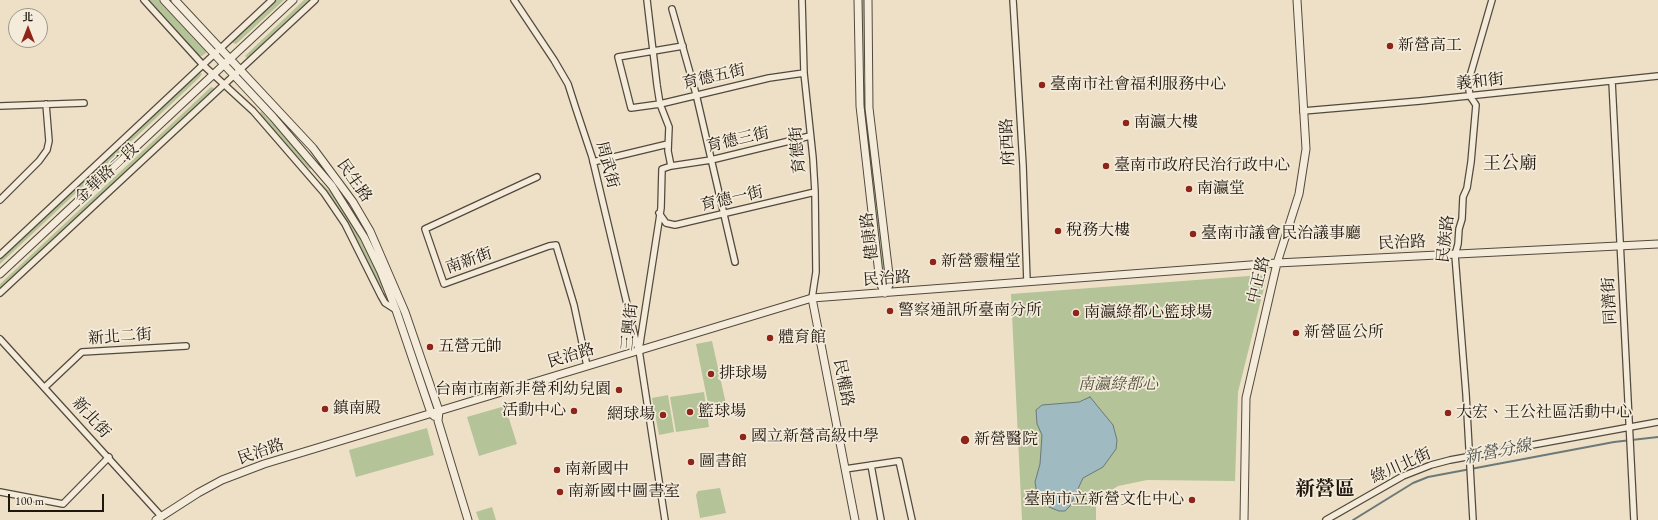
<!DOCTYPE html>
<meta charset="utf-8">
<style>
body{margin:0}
#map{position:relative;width:1658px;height:520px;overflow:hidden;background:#eee0c6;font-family:"EB Garamond","Noto Serif TC",serif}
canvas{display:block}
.north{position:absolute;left:8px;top:8px;width:40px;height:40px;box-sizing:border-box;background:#f4ebda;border:1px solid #9f9688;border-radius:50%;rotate:0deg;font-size:11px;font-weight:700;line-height:16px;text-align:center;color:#1f170e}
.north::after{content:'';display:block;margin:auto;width:14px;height:18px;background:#8f2418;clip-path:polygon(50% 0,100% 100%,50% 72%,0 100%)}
.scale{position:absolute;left:8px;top:494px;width:96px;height:18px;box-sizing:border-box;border:2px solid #1f170e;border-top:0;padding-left:5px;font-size:12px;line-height:14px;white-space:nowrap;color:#1f170e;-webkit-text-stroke:3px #f4ebda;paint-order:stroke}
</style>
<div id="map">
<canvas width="1658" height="520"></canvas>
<div class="north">北</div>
<div class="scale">100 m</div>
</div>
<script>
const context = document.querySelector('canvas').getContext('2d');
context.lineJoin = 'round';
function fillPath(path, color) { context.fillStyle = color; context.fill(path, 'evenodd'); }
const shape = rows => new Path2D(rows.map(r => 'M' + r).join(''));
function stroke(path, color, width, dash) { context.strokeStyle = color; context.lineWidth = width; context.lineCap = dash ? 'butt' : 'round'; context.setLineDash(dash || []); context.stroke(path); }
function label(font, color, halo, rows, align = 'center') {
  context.font = font + ' "EB Garamond","Noto Serif TC",serif'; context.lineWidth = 3.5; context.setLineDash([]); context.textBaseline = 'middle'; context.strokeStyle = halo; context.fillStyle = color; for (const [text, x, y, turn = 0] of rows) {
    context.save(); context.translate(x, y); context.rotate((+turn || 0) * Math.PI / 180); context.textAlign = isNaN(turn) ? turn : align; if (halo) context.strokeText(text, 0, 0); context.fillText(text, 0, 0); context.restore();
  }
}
const green = shape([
 [147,0,161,0,206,50,206,53,202,56,197,56],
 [275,0,284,0,236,44,233,43,232,40],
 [304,0,314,0,248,59,245,56,247,54],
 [862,0,865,0,865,70,862,69],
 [199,72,202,74,199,78,0,264,0,257],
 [863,84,866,84,886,279,883,280,862,107],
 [211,87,214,88,211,93,0,291,0,284],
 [261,111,311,166,311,169,308,168,260,114],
 [321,183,332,193,351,222,374,267,383,285,382,289,380,289,320,185],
 [1262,275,1266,280,1238,392,1235,481,1147,480,1118,486,1101,497,1096,503,1096,520,1022,520,1011,294],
 [712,341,726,404,709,408,696,344],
 [704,392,709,427,676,432,670,397],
 [668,395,674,432,659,435,652,398],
 [505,406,517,444,479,456,467,417],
 [427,428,434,455,356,477,349,450],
 [720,488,726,513,700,518,696,495,698,491],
 [492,507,496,520,479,520,476,512]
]);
const water = shape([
 [1090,397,1113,425,1117,440,1116,449,1103,467,1083,478,1070,506,1065,511,1059,511,1049,507,1043,501,1036,488,1035,482,1040,464,1042,435,1037,424,1036,410,1042,405,1079,402,1090,397]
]);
const stream = shape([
 [1353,520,1413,483,1428,477,1614,442,1658,437]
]);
const minor = shape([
 [144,0,203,65,253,111,324,193,345,224,381,296,385,303,396,310],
 [514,0,554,60,568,84,576,109,592,157,637,346],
 [647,0,657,85,660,104,669,127,668,151,671,166,662,169,661,208,639,350,665,520],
 [802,0,804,73,813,158,815,192,816,272,812,298],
 [1013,0,1023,165,1027,282],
 [672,9,696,94,735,262],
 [683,46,618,57,631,108,660,104,769,78,804,73],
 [1612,81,1634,520],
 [0,106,84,103],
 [1303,111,1420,101,1658,76],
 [593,162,668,144],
 [671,166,711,160,810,136],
 [537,177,425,229,444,284,549,246,556,245,574,305,587,366],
 [0,200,39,161,47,150,49,141,46,104],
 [659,213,666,223,675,225,815,192],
 [0,255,272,0],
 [0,293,315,0],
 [0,339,161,516],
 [45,387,82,352,186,346],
 [871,465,881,520],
 [845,469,899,461,912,520],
 [0,492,63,504,109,457],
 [1326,520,1403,476,1431,465,1450,460,1658,422],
 [1473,520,1466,394,1455,255,1458,244,1459,229,1462,219,1463,197,1467,188,1471,162,1476,105,1470,96,1468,83,1492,0]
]);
const tertiary = shape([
 [164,0,273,117,332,186,364,237,381,272,396,310,431,413,434,416],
 [175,0,313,148,353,202,370,231,405,312,439,411,438,421,468,520],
 [858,0,860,106,880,283,885,293],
 [868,0,869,108,890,283,885,293],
 [0,274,293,0],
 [812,298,855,520],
 [156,520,198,493,222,480,264,464,812,298,1277,263,1658,244],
 [1244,520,1246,398,1277,263,1299,194,1306,149,1297,0]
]);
const markers = [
 [1390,46,4,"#8f2418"],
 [1042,85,4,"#8f2418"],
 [1126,123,4,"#8f2418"],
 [1106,166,4,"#8f2418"],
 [1189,189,4,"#8f2418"],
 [1058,231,4,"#8f2418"],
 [1193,234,4,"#8f2418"],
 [933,262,4,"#8f2418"],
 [890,311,4,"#8f2418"],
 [1076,313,4,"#8f2418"],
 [1296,333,4,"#8f2418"],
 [770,338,4,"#8f2418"],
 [430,347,4,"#8f2418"],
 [711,374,4,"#8f2418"],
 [619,390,4,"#8f2418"],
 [325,409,4,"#8f2418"],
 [574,411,4,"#8f2418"],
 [690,412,4,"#8f2418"],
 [1448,413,4,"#8f2418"],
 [663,415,4,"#8f2418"],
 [743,437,4,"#8f2418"],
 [965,440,5,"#8f2418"],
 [691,462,4,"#8f2418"],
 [557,470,4,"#8f2418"],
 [560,492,4,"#8f2418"],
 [1192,500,4,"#8f2418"]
];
const poiNames = [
 ["新營高工",1398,46],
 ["臺南市社會福利服務中心",1050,85],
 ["南瀛大樓",1134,123],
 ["臺南市政府民治行政中心",1114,166],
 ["南瀛堂",1197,189],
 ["稅務大樓",1066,231],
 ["臺南市議會民治議事廳",1201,234],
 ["新營靈糧堂",941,262],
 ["警察通訊所臺南分所",898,311],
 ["南瀛綠都心籃球場",1084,313],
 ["新營區公所",1304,333],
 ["體育館",778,338],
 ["五營元帥",438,347],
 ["排球場",719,374],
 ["台南市南新非營利幼兒園",611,390,"right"],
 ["鎮南殿",333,409],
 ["活動中心",566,411,"right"],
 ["籃球場",698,412],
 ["大宏、王公社區活動中心",1456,413],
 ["網球場",655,415,"right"],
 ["國立新營高級中學",751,437],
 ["新營醫院",974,440],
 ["圖書館",699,462],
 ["南新國中",565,470],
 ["南新國中圖書室",568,492],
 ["臺南市立新營文化中心",1184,500,"right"]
];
const streetNames = [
 ["育德五街",714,77,-13],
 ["義和街",1480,82,-6],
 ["育德三街",738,140,-13],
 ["府西路",1008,142,-93],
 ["育德街",798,150,-95],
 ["周武街",607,165,75],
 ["金華路二段",107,174,-43],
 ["民生路",354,181,55],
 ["育德一街",732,199,-13],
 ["健康路",870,236,-97],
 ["民族路",1446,239,-84],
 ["民治路",1402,243,-3],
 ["南新街",469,261,-19],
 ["民治路",887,279,-4],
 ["中正路",1259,280,-76],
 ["同濟街",1610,301,-93],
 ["三興街",630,327,-84],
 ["新北二街",120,337,-4],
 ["民治路",571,356,-17],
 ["民權路",843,383,79],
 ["新北街",91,418,48],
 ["民治路",261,452,-19],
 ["綠川北街",1401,466,-24]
];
const parkNames = [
 ["南瀛綠都心",1118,385]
];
const waterNames = [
 ["新營分線",1498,452,-11]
];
const quarterNames = [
 ["王公廟",1510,164]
];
const districtNames = [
 ["新營區",1325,490]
];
fillPath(green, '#b4c398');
fillPath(water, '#9fbac0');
stroke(water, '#6c7979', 1);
stroke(stream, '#6c7979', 2);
stroke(minor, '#53493c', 8);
stroke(tertiary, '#53493c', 9);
stroke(minor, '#f4ebda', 5.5);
stroke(tertiary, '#f4ebda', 7);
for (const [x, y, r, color] of markers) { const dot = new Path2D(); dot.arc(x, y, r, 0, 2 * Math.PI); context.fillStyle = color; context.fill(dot); stroke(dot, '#f4ebda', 1.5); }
label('16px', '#1f170e', '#f4ebda', poiNames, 'left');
label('16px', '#1f170e', '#f4ebda', streetNames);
label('italic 16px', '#53533e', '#f4ebda', parkNames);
label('italic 17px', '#4c504c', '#f4ebda', waterNames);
label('18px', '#1f170e', '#f4ebda', quarterNames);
label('bold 20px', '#1f170e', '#f4ebda', districtNames);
</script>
